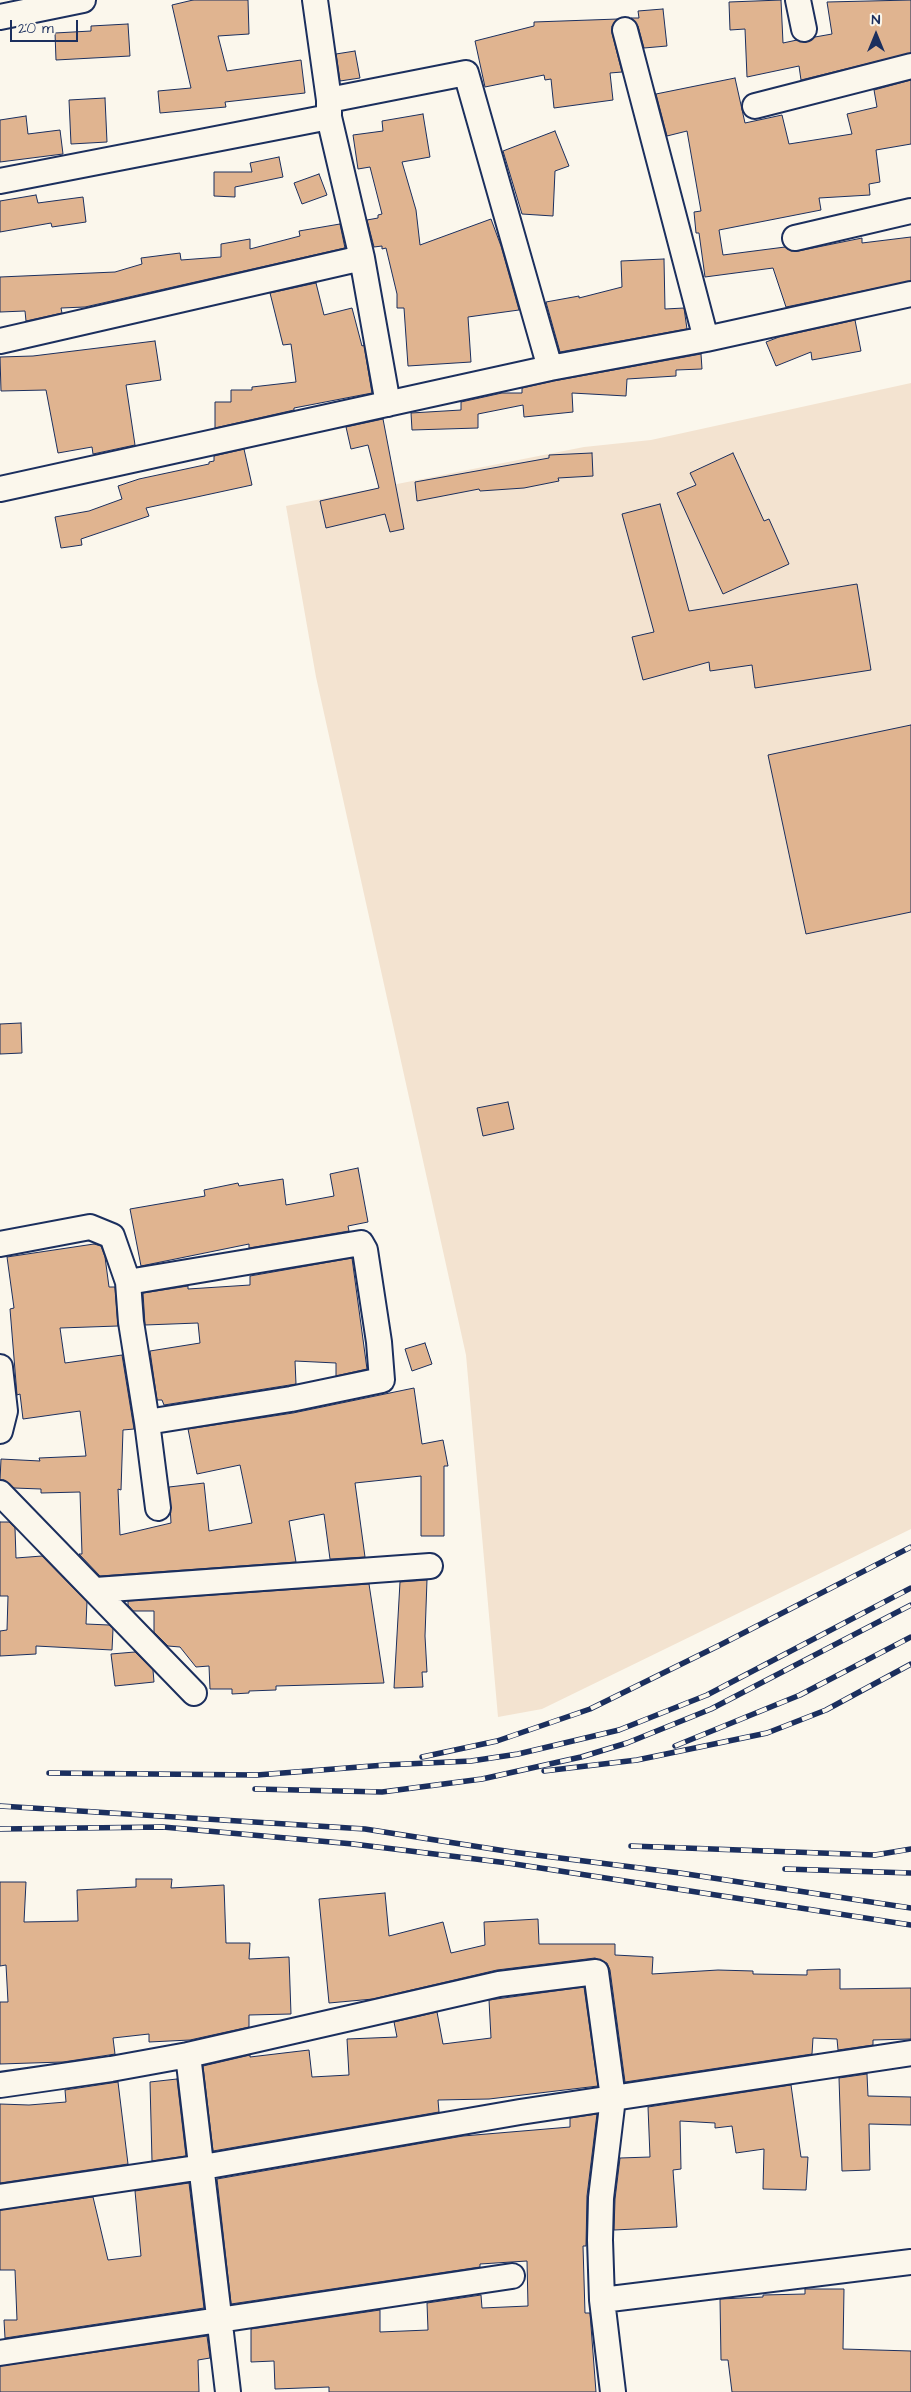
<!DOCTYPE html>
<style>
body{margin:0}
#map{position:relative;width:911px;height:2392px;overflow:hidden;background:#fbf7ec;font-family:"Architects Daughter",sans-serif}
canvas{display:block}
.north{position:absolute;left:851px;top:10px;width:50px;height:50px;-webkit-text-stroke:4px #fbf7ec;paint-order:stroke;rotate:0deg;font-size:14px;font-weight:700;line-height:20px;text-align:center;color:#1b2f5e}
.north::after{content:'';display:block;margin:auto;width:18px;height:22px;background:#1b2f5e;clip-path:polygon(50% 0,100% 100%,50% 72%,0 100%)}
.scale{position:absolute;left:10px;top:20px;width:68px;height:22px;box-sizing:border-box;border:2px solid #1b2f5e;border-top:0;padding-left:6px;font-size:15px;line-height:18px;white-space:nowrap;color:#1b2f5e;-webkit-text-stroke:4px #fbf7ec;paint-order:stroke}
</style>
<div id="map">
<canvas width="911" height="2392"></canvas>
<div class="north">N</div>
<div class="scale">20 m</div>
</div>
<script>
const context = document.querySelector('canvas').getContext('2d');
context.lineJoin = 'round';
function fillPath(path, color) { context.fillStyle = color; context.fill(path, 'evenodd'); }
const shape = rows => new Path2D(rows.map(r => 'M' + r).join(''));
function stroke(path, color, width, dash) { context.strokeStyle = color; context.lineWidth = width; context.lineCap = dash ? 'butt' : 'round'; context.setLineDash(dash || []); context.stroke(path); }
const built = shape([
 [911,383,911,1529,542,1709,498,1717,466,1355,316,677,286,506,584,447,651,440]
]);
const building = shape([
 [193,0,248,0,249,34,218,36,227,71,301,60,305,93,225,102,226,107,160,113,158,91,191,88,172,5,193,0],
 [781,0,783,43,797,40,806,42,815,37,832,34,827,2,911,0,911,53,801,80,799,66,747,77,745,29,730,30,729,2,781,0],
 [663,9,667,46,644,48,638,26,631,18,639,18,638,11,663,9],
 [618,19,612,26,612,33,622,72,610,73,613,100,554,108,551,79,545,80,544,75,485,87,475,41,534,26,534,22,618,19],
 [128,24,130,56,56,60,55,33,91,31,91,26,128,24],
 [355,51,360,78,340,81,336,54,355,51],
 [735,78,745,123,782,115,789,144,852,134,847,114,877,107,874,90,911,80,911,144,876,150,880,182,869,184,870,195,819,198,821,210,719,230,723,255,785,247,791,251,798,251,862,238,862,243,911,237,911,281,786,307,773,268,705,277,699,233,696,233,694,212,701,211,687,131,667,136,656,94,735,78],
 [105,98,107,142,71,144,69,100,105,98],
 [423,114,430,157,402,162,416,210,420,245,491,219,501,246,519,310,468,317,471,362,408,366,404,308,397,308,397,294,386,248,382,249,382,246,374,247,367,220,378,218,378,215,382,214,370,167,358,169,353,135,383,131,382,121,423,114],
 [26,116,28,134,60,130,63,154,0,162,0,120,26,116],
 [555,131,569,166,555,171,553,216,522,214,503,151,555,131],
 [279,157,283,177,235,187,235,197,214,196,214,172,252,172,250,163,279,157],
 [319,174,327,195,302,204,294,183,319,174],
 [36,195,38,203,83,197,86,222,52,227,51,223,0,232,0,201,36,195],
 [340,224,345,248,85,307,61,308,62,313,26,321,25,311,0,312,0,277,115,272,142,264,141,258,180,253,181,260,221,257,221,244,250,239,250,249,300,236,299,231,340,224],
 [664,259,665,309,684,308,687,329,560,352,546,302,579,296,579,298,622,287,621,261,664,259],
 [316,283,324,315,352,308,362,346,364,345,372,393,294,408,294,410,215,428,215,402,231,402,231,390,252,390,252,387,296,382,291,344,283,345,270,293,316,283],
 [855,320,861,351,812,360,811,352,776,366,766,342,779,337,855,320],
 [155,341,161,380,126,385,135,445,93,454,92,447,58,453,46,390,1,391,0,357,33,356,155,341],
 [701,354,702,369,676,370,676,376,627,379,626,396,572,393,573,412,524,417,523,405,478,414,478,428,412,430,411,413,461,410,461,402,502,393,522,393,522,388,553,381,701,354],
 [383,419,404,529,390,532,385,514,326,528,320,501,379,488,368,445,351,449,346,427,383,419],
 [244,449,252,485,146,508,149,516,81,539,82,545,61,548,55,517,89,511,122,499,118,486,139,479,209,464,209,462,214,461,214,456,244,449],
 [592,453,593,476,558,478,559,481,524,488,480,491,479,489,417,501,415,482,549,458,549,455,592,453],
 [733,453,764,521,769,519,789,564,723,594,677,493,696,485,690,473,733,453],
 [660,504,689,611,857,584,871,670,755,688,752,665,710,671,709,662,643,680,632,637,654,632,622,514,660,504],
 [911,725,911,912,806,934,768,755,911,725],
 [21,1023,22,1053,0,1054,0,1024,21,1023],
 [508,1102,514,1129,483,1136,477,1108,508,1102],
 [358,1168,368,1222,348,1226,349,1231,249,1248,249,1244,141,1266,130,1209,205,1196,204,1190,238,1183,239,1186,283,1179,286,1205,334,1196,330,1174,358,1168],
 [94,1244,101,1246,105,1257,109,1287,115,1287,118,1326,60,1328,65,1363,122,1355,134,1429,123,1430,121,1490,118,1489,120,1535,171,1523,169,1487,204,1483,209,1531,252,1523,240,1465,197,1474,188,1429,293,1413,414,1388,422,1444,443,1440,448,1466,444,1466,444,1536,421,1536,421,1476,355,1483,365,1557,330,1559,324,1514,289,1521,296,1562,100,1576,79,1554,82,1554,80,1492,41,1493,41,1489,14,1488,4,1480,0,1480,1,1459,40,1461,39,1458,86,1456,80,1411,23,1419,20,1394,17,1395,10,1309,14,1308,7,1257,94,1244],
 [352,1258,367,1369,336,1376,336,1363,295,1361,296,1384,164,1405,162,1400,157,1400,150,1351,200,1343,198,1323,145,1325,143,1293,188,1286,188,1289,250,1285,250,1276,352,1258],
 [425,1343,432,1364,412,1371,405,1349,425,1343],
 [0,1522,9,1522,15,1528,16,1558,42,1556,87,1602,86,1624,109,1625,113,1629,112,1650,36,1646,36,1654,0,1656,0,1631,7,1630,8,1596,0,1596,0,1522],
 [427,1580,425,1636,427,1672,422,1672,423,1687,394,1688,400,1582,427,1580],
 [369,1584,384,1683,276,1686,276,1690,249,1691,249,1693,232,1694,232,1689,210,1689,209,1666,196,1667,180,1647,168,1646,154,1632,154,1611,133,1611,128,1605,128,1601,369,1584],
 [135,1652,153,1670,154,1682,115,1686,111,1654,135,1652],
 [136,1879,172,1879,171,1888,224,1885,226,1943,250,1943,249,1959,289,1957,291,2014,249,2015,249,2027,190,2040,149,2042,149,2034,113,2038,115,2054,109,2055,63,2062,0,2064,0,2002,8,2002,6,1965,0,1966,0,1882,26,1882,24,1922,78,1921,77,1890,136,1887,136,1879],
 [385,1893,389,1936,443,1922,451,1953,485,1945,484,1922,538,1919,539,1944,615,1944,615,1955,653,1957,652,1974,718,1970,753,1971,753,1974,807,1975,807,1970,840,1969,840,1989,911,1988,911,2039,873,2040,873,2045,838,2050,837,2039,813,2038,812,2054,625,2082,610,1970,607,1963,595,1958,497,1970,373,1999,329,2003,319,1899,385,1893],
 [584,1987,598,2086,489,2099,438,2100,439,2112,213,2151,203,2066,250,2055,250,2057,309,2050,312,2077,349,2075,347,2039,397,2037,394,2022,437,2012,443,2044,491,2038,489,2000,584,1987],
 [867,2074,868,2096,911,2097,911,2125,869,2124,870,2170,842,2171,839,2078,867,2074],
 [177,2079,186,2156,152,2161,150,2082,177,2079],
 [118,2082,128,2164,0,2183,0,2104,29,2105,66,2102,65,2090,118,2082],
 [791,2085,801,2157,808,2157,806,2190,763,2189,764,2149,736,2153,732,2126,715,2128,715,2123,680,2121,681,2169,673,2170,677,2227,614,2230,615,2199,620,2158,650,2157,648,2107,791,2085],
 [597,2114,587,2196,586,2246,583,2246,585,2313,590,2313,596,2392,329,2392,329,2387,275,2389,274,2361,251,2362,251,2329,380,2310,380,2332,428,2330,427,2303,481,2295,482,2308,528,2306,527,2261,480,2264,480,2267,231,2304,217,2179,463,2136,570,2127,570,2118,597,2114],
 [189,2183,204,2308,5,2338,4,2320,17,2320,15,2270,0,2270,0,2210,93,2197,108,2260,141,2256,135,2191,189,2183],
 [805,2289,844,2289,843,2349,911,2351,911,2392,732,2392,728,2360,721,2360,720,2299,763,2297,763,2295,805,2294,805,2289],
 [207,2336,210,2358,198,2360,199,2392,0,2392,0,2366,207,2336]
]);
const minor = shape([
 [798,0,804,29],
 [0,17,83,0],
 [625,30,706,339],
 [329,100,466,73,550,368],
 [755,106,911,66],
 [0,181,329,117,329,100,315,0],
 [795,238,911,211],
 [362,258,388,404],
 [0,341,362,258,329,117],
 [0,489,550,368,706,339,911,294],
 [0,1244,90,1227,112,1236,128,1282,131,1322,147,1422,158,1508],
 [128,1282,361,1243,365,1250,379,1342,382,1380,291,1399,147,1422],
 [0,1367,5,1411,0,1431],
 [0,1493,194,1693],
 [96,1590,430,1566],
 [188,2055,499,1984,596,1972,613,2098,601,2198,600,2240,602,2300,613,2392],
 [0,2085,111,2069,188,2055,228,2392],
 [0,2197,203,2167,520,2112,911,2053],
 [602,2300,911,2262],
 [0,2353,512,2276]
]);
const rail = shape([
 [675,1746,800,1695,911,1637],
 [422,1757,497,1741,590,1709,720,1645,911,1547],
 [544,1771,637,1760,767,1733,826,1710,911,1664],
 [49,1773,257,1775,385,1765,471,1761,518,1754,619,1730,707,1695,911,1588],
 [255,1789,382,1792,482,1779,581,1757,627,1743,711,1709,911,1605],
 [0,1806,365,1829,512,1852,680,1873,911,1908],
 [0,1829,163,1827,353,1844,508,1863,911,1925],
 [631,1846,875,1855,911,1849],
 [785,1869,911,1873]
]);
fillPath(built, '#f3e3d0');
fillPath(building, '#e0b490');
stroke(building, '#1b2f5e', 1);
stroke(minor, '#1b2f5e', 28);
stroke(minor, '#fbf7ec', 24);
stroke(rail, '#1b2f5e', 5.5);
stroke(rail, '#fbf7ec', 4, [11]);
</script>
